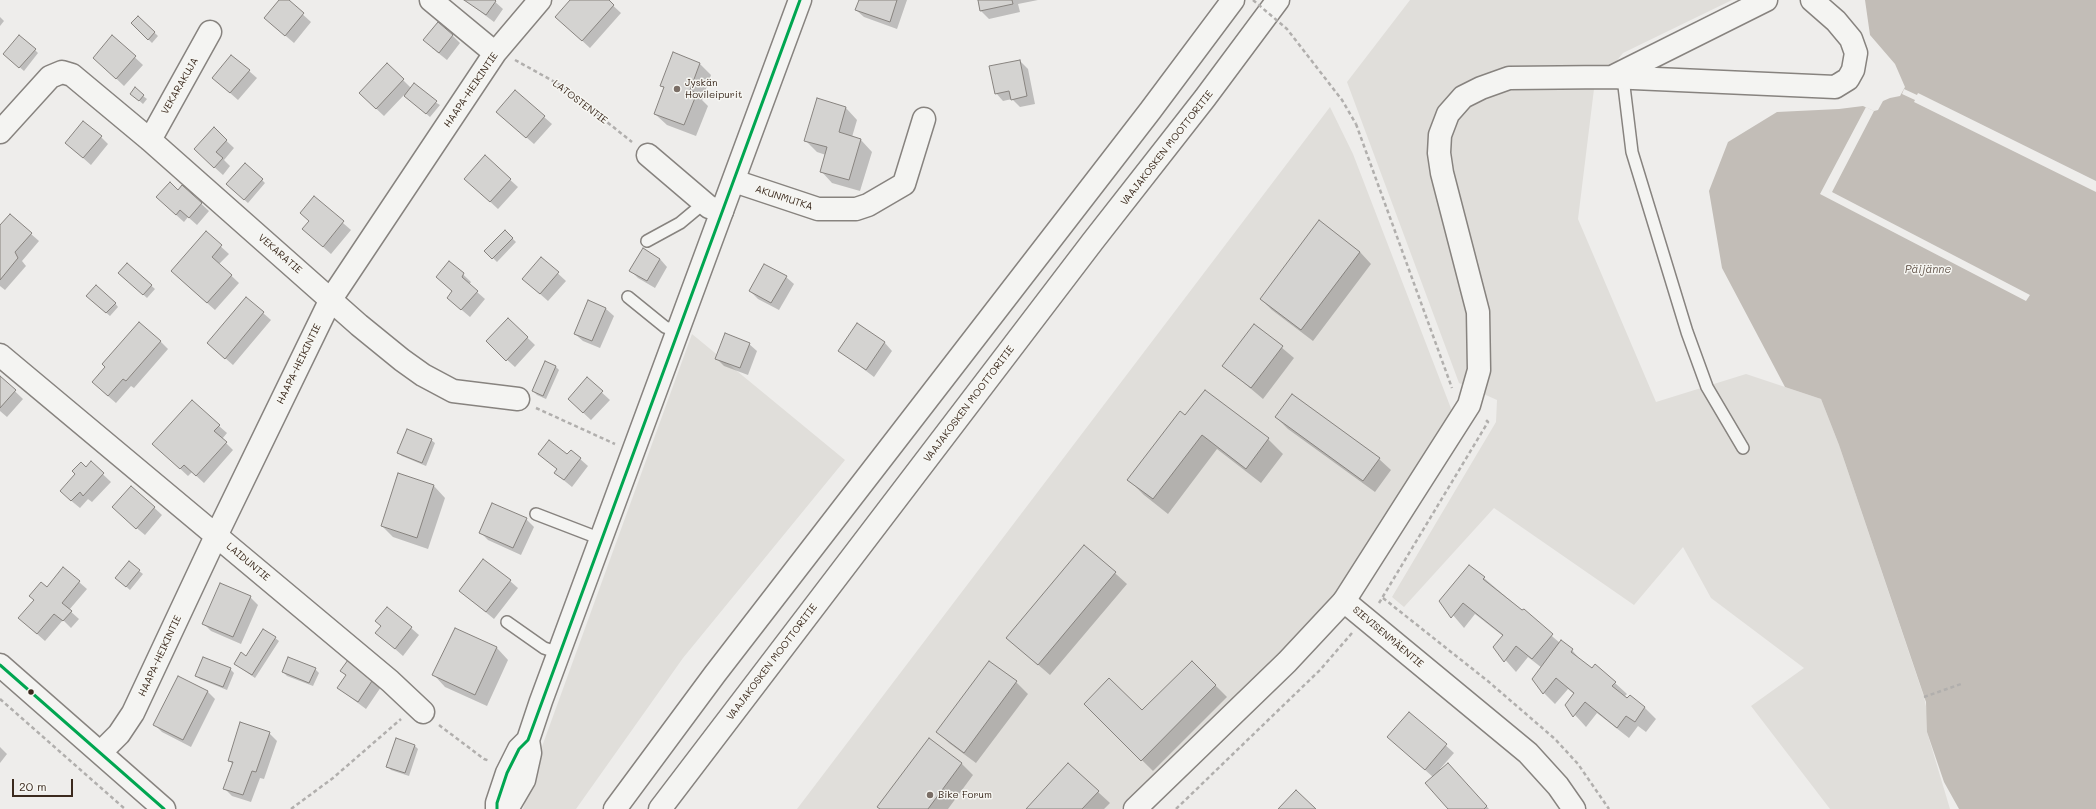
<!DOCTYPE html>
<meta charset="utf-8">
<style>
body{margin:0}
#map{position:relative;width:2096px;height:809px;overflow:hidden;background:#eeedeb;font-family:Mali,sans-serif}
canvas{display:block}
.scale{position:absolute;left:12px;top:779px;width:61px;height:18px;box-sizing:border-box;border:2px solid #3b2a1e;border-top:0;padding-left:5px;font-size:12px;line-height:14px;white-space:nowrap;color:#3b2a1e;-webkit-text-stroke:3px #f6f6f2;paint-order:stroke}
</style>
<div id="map">
<canvas width="2096" height="809"></canvas>
<div class="scale">20 m</div>
</div>
<script>
const context = document.querySelector('canvas').getContext('2d');
context.lineJoin = 'round';
function fillPath(path, color) { context.fillStyle = color; context.fill(path, 'evenodd'); }
const shape = rows => new Path2D(rows.map(r => 'M' + r).join(''));
function stroke(path, color, width, dash) { context.strokeStyle = color; context.lineWidth = width; context.lineCap = dash ? 'butt' : 'round'; context.setLineDash(dash || []); context.stroke(path); }
function label(font, color, halo, rows, align = 'center') {
  context.font = font + ' Mali,sans-serif'; context.lineWidth = 3; context.setLineDash([]); context.textBaseline = 'middle'; context.strokeStyle = halo; context.fillStyle = color; for (const [text, x, y, turn = 0] of rows) {
    context.save(); context.translate(x, y); context.rotate((+turn || 0) * Math.PI / 180); context.textAlign = isNaN(turn) ? turn : align; if (halo) context.strokeText(text, 0, 0); context.fillText(text, 0, 0); context.restore();
  }
}
const built = shape([
 [1410,0,1732,0,1623,53,1594,89,1578,219,1656,402,1746,374,1821,399,1839,445,1924,697,1928,716,1927,732,1950,809,1830,809,1751,706,1804,668,1711,598,1683,547,1634,605,1494,508,1404,607,1392,597,1496,422,1497,400,1459,383,1347,82],
 [1330,107,1353,154,1452,411,1335,593,1279,655,1121,809,797,809],
 [692,334,845,460,683,658,576,809,523,809,536,763]
]);
const water = shape([
 [1865,0,2096,0,2096,809,1959,809,1944,782,1927,732,1926,702,1839,445,1821,399,1785,387,1722,268,1709,191,1728,142,1777,112,1839,109,1863,106,1874,111,1878,110,1883,101,1890,98,1900,96,1905,87,1895,64,1870,35]
]);
const pier = shape([
 [1904,89,1917,95,1918,93,2096,181,2096,192,1914,102,1915,100,1902,94],
 [1866,107,1874,111,1832,192,2030,295,2026,301,1820,194]
]);
const shadow = shape([
 [281,0,287,0,311,22,294,43,273,25],
 [465,0,493,0,503,9,494,22],
 [571,0,607,0,621,13,590,48,564,24],
 [860,0,907,0,897,29,864,17,856,10],
 [979,0,1038,0,1018,4,1020,12,989,19,981,11],
 [0,17,4,21,0,26],
 [138,17,158,36,152,43,132,23],
 [453,36,460,43,447,60,432,48],
 [113,37,143,65,124,86,102,65],
 [35,50,38,53,24,71,8,57],
 [673,54,700,64,711,75,702,100,708,106,696,136,667,125,655,114,665,89,661,85],
 [1020,61,1028,69,1035,104,1020,107,1012,99,1003,101,996,93],
 [249,71,257,78,238,100,213,78],
 [403,80,411,88,440,105,430,117,404,95,384,116,368,101],
 [143,96,147,99,143,104,135,97],
 [846,108,857,120,852,137,861,140,872,152,860,191,832,183,821,171,826,155,817,152,805,140],
 [544,117,552,124,534,144,505,119],
 [214,129,234,148,224,160,230,166,223,175,203,157],
 [101,137,108,144,91,165,66,143],
 [485,157,518,187,498,209,473,186],
 [262,180,265,183,248,203,231,188],
 [182,186,209,211,197,225,188,217,184,222,165,205],
 [314,198,351,230,331,254,303,229,310,222],
 [1320,222,1360,252,1371,264,1313,341,1272,310,1261,299],
 [0,226,31,234,39,241,22,261,26,266,5,290,0,286],
 [505,231,516,242,497,262,486,251],
 [206,233,229,254,219,264,239,283,215,310,180,279],
 [643,250,660,259,667,267,655,288,638,278,631,271],
 [541,258,566,281,548,301,531,286],
 [450,262,471,282,469,285,485,299,470,317,456,305,453,292,437,277],
 [127,264,155,289,147,298,123,276],
 [786,277,794,284,779,310,758,299,750,291],
 [246,298,271,320,233,365,208,343],
 [91,300,115,303,118,307,110,316],
 [589,301,606,309,614,316,600,348,583,341,575,334],
 [508,319,535,345,515,367,495,349],
 [858,324,885,343,892,351,874,377,840,351],
 [1255,325,1294,358,1263,399,1223,365],
 [160,341,168,349,134,388,131,386,116,403,101,390],
 [749,344,757,351,748,375,724,366,716,358],
 [555,366,559,370,546,399,537,395,533,391],
 [0,377,23,399,7,417,0,411],
 [587,379,610,400,591,420,577,407],
 [1205,391,1268,439,1283,454,1261,483,1217,449,1168,514,1144,495,1129,480,1185,417],
 [1276,417,1379,459,1391,470,1375,492,1288,429],
 [219,426,227,433,222,439,233,450,204,483,192,472,188,476,161,451],
 [431,440,435,443,426,466,402,456,398,453],
 [571,451,588,466,572,487,555,473,558,470,540,454,568,455],
 [91,463,111,482,92,502,88,499,80,508,69,499,76,474],
 [399,475,434,486,445,498,428,549,393,537,382,526],
 [132,487,162,515,145,535,121,515],
 [526,519,534,527,521,555,488,540,480,532],
 [1085,546,1127,584,1050,675,1007,638],
 [64,569,87,589,69,610,79,619,71,628,63,620,45,641,19,618],
 [139,571,143,574,130,590,120,581],
 [1484,578,1560,643,1572,650,1583,663,1615,683,1627,694,1624,697,1627,700,1630,697,1645,708,1656,719,1646,732,1638,726,1629,738,1597,713,1586,727,1566,705,1574,694,1568,689,1555,704,1544,693,1542,668,1528,657,1516,672,1494,647,1503,636,1475,614,1464,628,1441,601],
 [510,581,518,588,494,619,460,591],
 [250,597,258,605,241,644,211,631,203,623],
 [411,628,419,635,403,656,377,633],
 [455,629,497,648,508,660,487,706,445,687,434,675],
 [275,638,279,641,255,678,235,664],
 [989,662,1016,682,1028,694,976,763,949,743,938,732],
 [1192,662,1227,697,1153,771,1085,704,1142,712],
 [230,669,234,673,227,690,200,679,197,676],
 [315,669,319,673,313,686,287,676,283,672],
 [342,671,374,679,381,687,366,709,338,688,346,676],
 [207,691,215,699,191,747,162,732,155,725],
 [1410,713,1454,753,1440,769,1455,772,1489,809,1450,809,1433,777,1388,737],
 [269,733,277,741,264,779,260,778,251,802,232,796,225,789,233,765,229,760],
 [397,739,415,746,418,749,409,776,391,770,387,766],
 [929,740,962,764,973,775,948,809,881,809],
 [0,747,7,754,0,763],
 [1098,792,1110,803,1104,809,1027,809]
]);
const building = shape([
 [279,0,289,0,304,13,285,36,264,18,279,0],
 [464,0,495,0,496,1,486,15,464,0],
 [570,0,609,0,614,5,582,41,555,17,570,0],
 [859,0,897,0,890,22,855,10,859,0],
 [978,0,1012,0,1013,4,980,11,978,0],
 [138,16,155,32,148,40,131,23,138,16],
 [438,22,453,35,439,53,423,40,438,22],
 [19,35,36,49,19,68,3,54,19,35],
 [112,35,136,56,116,79,93,58,112,35],
 [673,52,700,63,690,90,697,93,684,125,654,114,664,87,660,86,673,52],
 [231,55,250,70,230,93,212,78,231,55],
 [1020,60,1027,96,1011,100,1009,91,995,94,989,66,1020,60],
 [387,63,404,79,376,109,359,93,387,63],
 [414,83,437,101,426,114,404,96,414,83],
 [135,87,144,95,139,101,130,94,135,87],
 [515,90,545,116,526,138,496,112,515,90],
 [817,98,846,107,839,132,861,139,849,180,820,172,827,147,804,141,817,98],
 [83,121,102,136,83,158,65,143,83,121],
 [214,127,227,140,216,152,223,158,214,168,194,149,214,127],
 [485,155,511,179,490,202,464,179,485,155],
 [245,163,263,179,244,200,226,184,245,163],
 [170,182,178,190,182,185,202,203,189,218,180,210,176,215,156,197,170,182],
 [314,196,344,221,323,247,302,229,309,221,300,213,314,196],
 [10,214,32,233,15,252,18,258,0,280,0,225,10,214],
 [1319,220,1360,252,1301,330,1260,299,1319,220],
 [505,230,513,238,492,259,484,251,505,230],
 [206,231,222,245,212,257,232,275,207,303,171,271,206,231],
 [643,248,660,259,647,281,629,271,643,248],
 [541,257,559,272,540,294,522,279,541,257],
 [449,261,464,273,462,277,478,291,461,310,447,298,452,291,436,277,449,261],
 [127,263,152,285,143,295,118,273,127,263],
 [764,264,787,276,771,303,749,291,764,264],
 [96,285,116,303,106,313,86,296,96,285],
 [246,297,264,312,225,359,207,343,246,297],
 [588,300,606,308,592,341,574,334,588,300],
 [508,318,528,337,506,361,486,341,508,318],
 [139,322,161,341,126,381,123,379,108,396,92,382,105,367,102,364,139,322],
 [857,323,885,342,866,370,838,351,857,323],
 [1254,324,1283,346,1251,388,1222,366,1254,324],
 [725,333,750,343,740,368,715,359,725,333],
 [545,361,556,366,543,396,532,391,545,361],
 [0,376,16,390,0,408,0,376],
 [587,377,603,391,583,413,568,399,587,377],
 [1205,390,1269,438,1246,469,1202,435,1153,499,1127,480,1180,411,1185,415,1205,390],
 [1292,394,1380,458,1363,481,1275,417,1292,394],
 [192,400,220,425,214,431,227,442,196,476,184,465,180,469,152,444,192,400],
 [407,429,432,439,422,463,397,453,407,429],
 [549,440,567,454,571,450,581,458,564,480,554,473,557,469,538,454,549,440],
 [91,461,104,473,83,496,80,492,71,501,60,491,75,474,72,471,81,462,86,467,91,461],
 [398,473,434,485,417,538,381,526,398,473],
 [131,486,155,507,136,529,112,507,131,486],
 [492,503,527,518,513,548,479,533,492,503],
 [1084,545,1116,572,1038,665,1006,638,1084,545],
 [483,559,511,580,486,612,459,591,483,559],
 [129,561,140,570,126,587,115,578,129,561],
 [1469,565,1485,577,1483,579,1522,610,1524,609,1553,634,1532,659,1516,646,1504,662,1493,647,1503,635,1463,603,1451,618,1439,601,1469,565],
 [63,567,80,581,62,603,72,611,63,621,54,614,37,634,18,618,34,600,29,596,41,582,47,587,63,567],
 [220,583,251,596,233,637,202,624,220,583],
 [387,607,412,627,395,649,375,633,381,626,375,621,387,607],
 [455,628,497,647,475,695,432,675,455,628],
 [263,629,276,637,252,675,234,664,241,652,246,656,263,629],
 [1561,640,1573,649,1571,652,1592,668,1595,664,1616,682,1612,686,1627,698,1630,695,1645,707,1635,722,1626,716,1617,728,1585,702,1573,717,1565,705,1574,693,1556,678,1543,694,1532,679,1561,640],
 [203,657,231,668,223,687,195,676,203,657],
 [288,657,316,668,309,683,282,672,288,657],
 [348,660,374,678,358,702,337,688,346,675,340,671,348,660],
 [989,661,1017,681,964,753,936,732,989,661],
 [1192,661,1216,685,1141,761,1084,704,1109,678,1142,710,1192,661],
 [178,676,208,691,183,740,153,725,178,676],
 [1409,712,1447,744,1425,770,1387,737,1409,712],
 [240,722,270,732,256,772,252,771,243,795,223,789,233,762,228,761,240,722],
 [396,738,415,745,405,773,386,767,396,738],
 [929,738,962,763,928,809,880,809,877,807,929,738],
 [1068,763,1099,791,1082,809,1026,809,1068,763],
 [1448,763,1487,806,1484,809,1448,809,1425,783,1448,763],
 [1296,790,1316,809,1278,809,1296,790]
]);
const path = shape([
 [515,60,562,86,632,142],
 [1356,124,1452,388],
 [536,408,615,444],
 [1383,598,1489,682,1555,739,1578,764,1609,809],
 [1379,603,1488,422,1485,419],
 [1924,697,1961,684],
 [0,699,125,809],
 [439,725,484,759,490,761],
 [291,809,333,778,401,719],
 [1176,809,1320,670,1352,633]
]);
const service = shape([
 [1623,78,1632,152,1687,332,1707,387,1743,448],
 [647,241,680,223,704,203],
 [628,297,665,327,677,331],
 [536,514,601,539],
 [507,622,544,648,559,653]
]);
const minor = shape([
 [431,0,495,53],
 [1612,77,1766,0],
 [0,132,50,77,62,72,72,75,150,140,359,325,402,360,423,375,453,391,518,399],
 [150,140,210,32],
 [648,155,709,207,722,211],
 [734,181,818,209,856,209,868,205,904,184,924,119],
 [0,355,390,681,423,712],
 [1344,601,1469,405,1479,370,1478,312,1442,173,1439,153,1440,135,1448,114,1463,97,1481,88,1509,78,1611,77,1835,87,1848,79,1853,70,1856,53,1851,39,1836,21,1812,0],
 [101,752,119,734,133,713,216,536,331,299,495,53,540,0]
]);
const tertiary = shape([
 [0,665,164,809],
 [1135,809,1287,662,1344,601,1528,753,1558,786,1574,809]
]);
const secondary = shape([
 [497,809,497,803,507,773,519,749,527,741],
 [507,809,524,780,530,753,528,740,541,701,800,0]
]);
const motorway = shape([
 [615,809,715,674,1150,111,1233,0],
 [660,809,1093,241,1205,98,1278,0]
]);
const pathBridge = shape([
 [1253,0,1287,29,1342,100,1356,124]
]);
const bus1 = shape([
 [0,665,164,809],
 [497,809,497,803,507,773,519,749,528,740,800,0]
]);
const markers = [
 [677,89,4,"#7a6e66"],
 [31,692,3.5,"#3b2a1e"],
 [930,795,4,"#7a6e66"]
];
const poiNames = [
 ["Jyskän",685,83],
 ["Hovileipurit",685,95],
 ["Bike Forum",938,795]
];
const streetNames = [
 ["VEKARAKUJA",180,86,-60],
 ["HAAPA-HEIKINTIE",471,90,-56],
 ["LATOSTENTIE",580,102,37],
 ["VAAJAKOSKEN MOOTTORITIE",1167,148,-52],
 ["AKUNMUTKA",784,198,18],
 ["VEKARATIE",280,254,41],
 ["HAAPA-HEIKINTIE",299,364,-64],
 ["VAAJAKOSKEN MOOTTORITIE",969,404,-53],
 ["LAIDUNTIE",248,562,40],
 ["SIEVISENMÄENTIE",1388,637,40],
 ["HAAPA-HEIKINTIE",160,656,-65],
 ["VAAJAKOSKEN MOOTTORITIE",772,662,-53]
];
const waterNames = [
 ["Päijänne",1928,270]
];
fillPath(built, '#e0deda');
fillPath(water, '#c2bdb7');
fillPath(pier, '#eeedeb');
fillPath(shadow, '#0003');
fillPath(building, '#d4d3d1');
stroke(building, '#87837f', 1);
stroke(service, '#87837f', 14);
stroke(minor, '#87837f', 25);
stroke(tertiary, '#87837f', 25);
stroke(secondary, '#87837f', 25);
stroke(motorway, '#87837f', 25);
stroke(path, '#b1afad', 2.5, [4, 3]);
stroke(service, '#f4f4f2', 11);
stroke(minor, '#f4f4f2', 22);
stroke(tertiary, '#f4f4f2', 22);
stroke(secondary, '#f4f4f2', 22);
stroke(motorway, '#f4f4f2', 22);
stroke(pathBridge, '#b1afad', 2.5, [4, 3]);
stroke(bus1, '#00a651', 3);
for (const [x, y, r, color] of markers) { const dot = new Path2D(); dot.arc(x, y, r, 0, 2 * Math.PI); context.fillStyle = color; context.fill(dot); stroke(dot, '#f6f6f2', 1.5); }
label('10px', '#3b2a1e', '#f6f6f2', poiNames, 'left');
label('10px', '#3b2a1e', '#f6f6f2', streetNames);
label('italic 11px', '#64564c', '#f6f6f2', waterNames);
</script>
